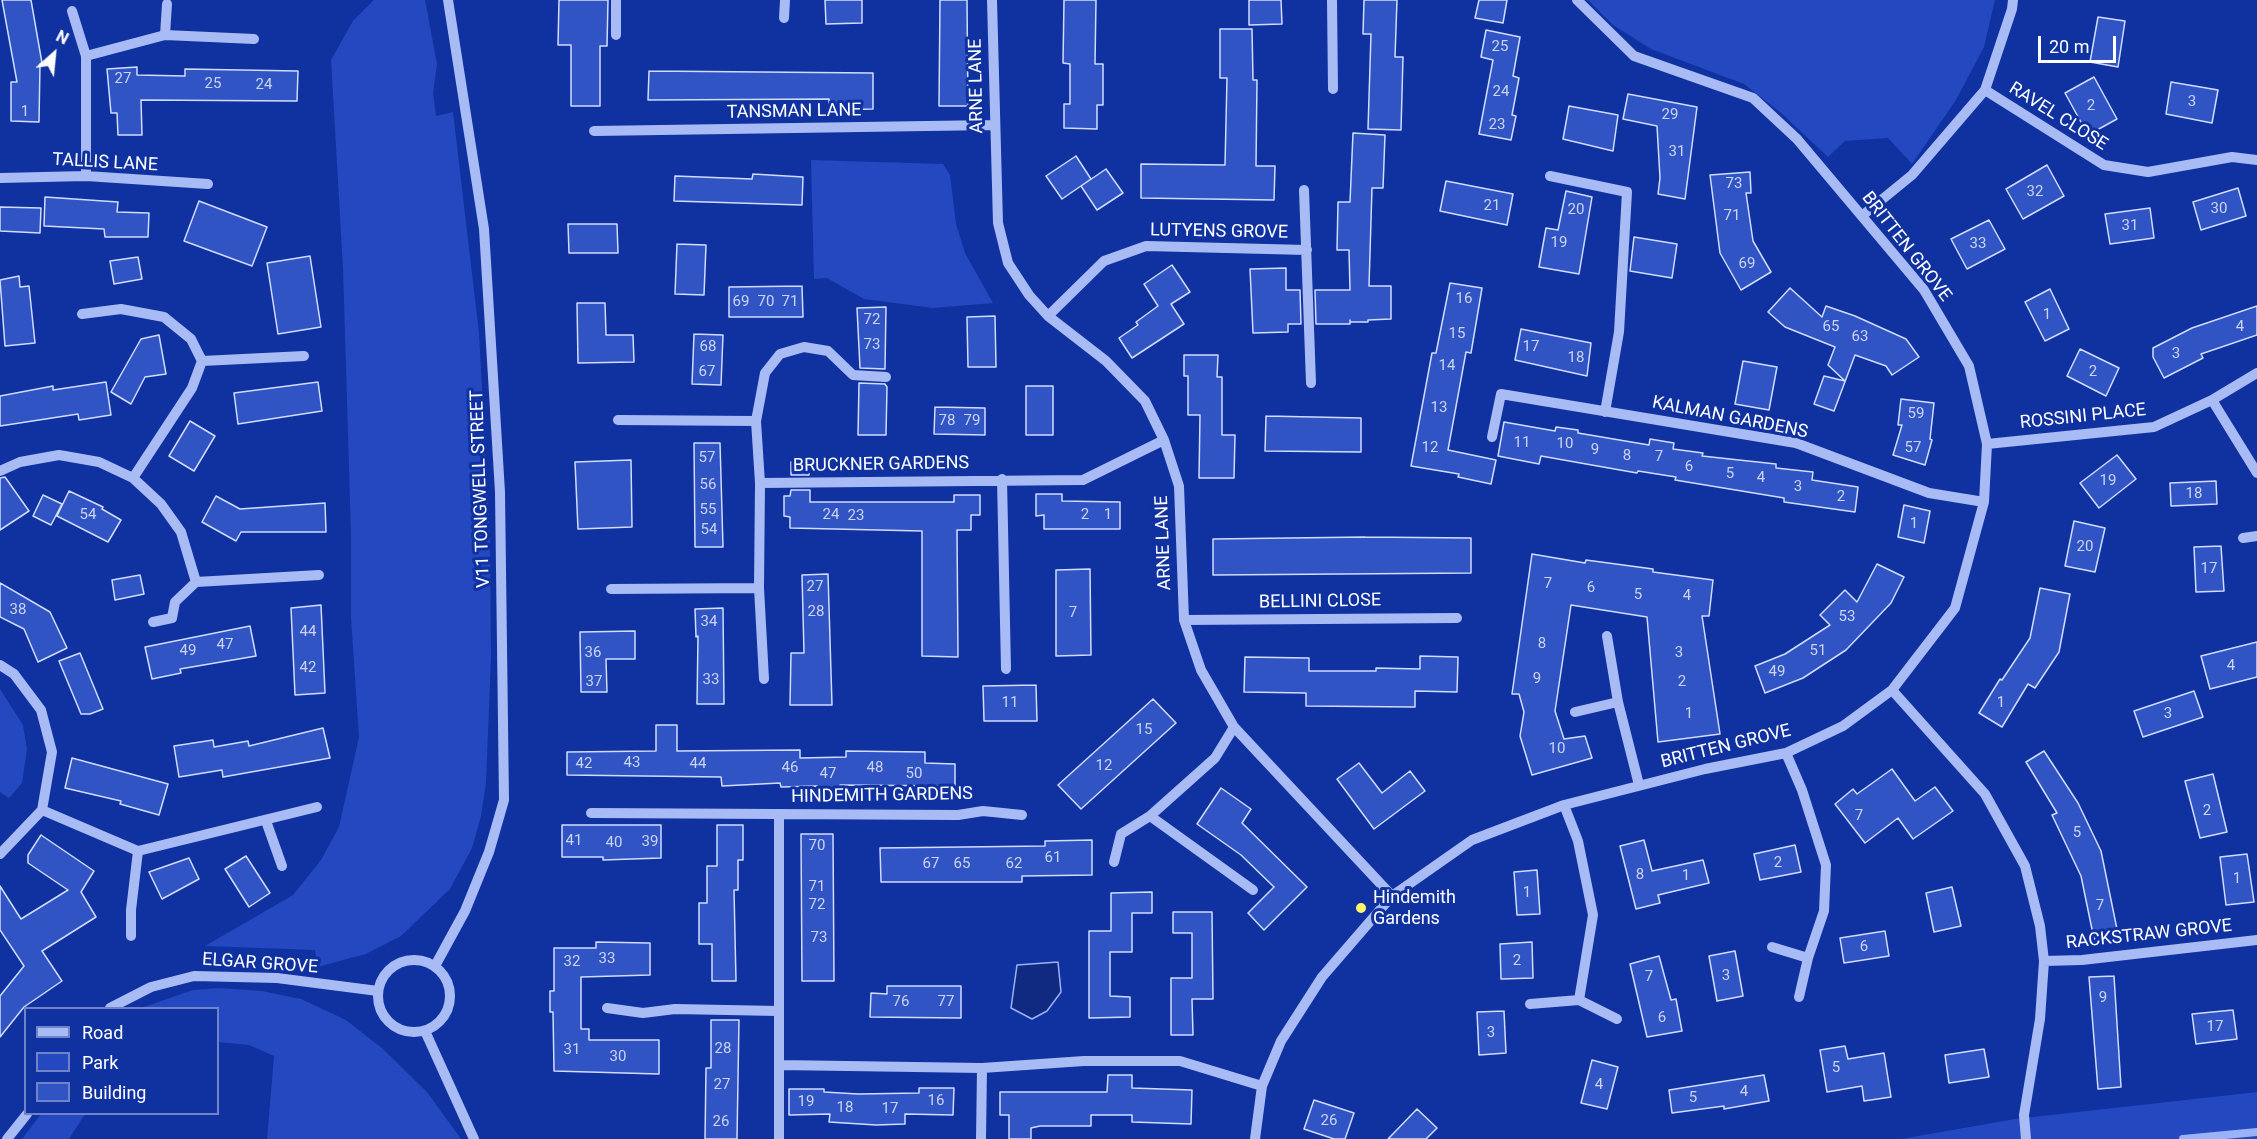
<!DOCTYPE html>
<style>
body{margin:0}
#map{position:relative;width:2257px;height:1139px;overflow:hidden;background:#1031a0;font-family:Roboto,sans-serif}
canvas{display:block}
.legend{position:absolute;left:24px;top:1007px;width:195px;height:108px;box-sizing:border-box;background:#1031a0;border:2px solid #7083c6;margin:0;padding:8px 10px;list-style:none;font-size:18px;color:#fff}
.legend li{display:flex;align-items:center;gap:12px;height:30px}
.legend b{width:30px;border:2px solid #7083c6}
.north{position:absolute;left:24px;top:24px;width:60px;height:60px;-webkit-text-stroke:4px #1031a0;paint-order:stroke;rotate:27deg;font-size:16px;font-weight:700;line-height:24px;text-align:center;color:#fff}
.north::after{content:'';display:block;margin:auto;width:21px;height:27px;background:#fff;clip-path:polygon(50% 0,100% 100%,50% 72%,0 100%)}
.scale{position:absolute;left:2038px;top:36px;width:78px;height:27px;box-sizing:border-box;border:3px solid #fff;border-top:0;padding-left:8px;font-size:18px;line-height:21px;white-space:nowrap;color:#fff;-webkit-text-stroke:4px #1031a0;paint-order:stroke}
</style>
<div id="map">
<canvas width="2257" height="1139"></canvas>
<ul class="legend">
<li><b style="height:8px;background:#a8bbf5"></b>Road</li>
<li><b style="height:16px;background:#2348bf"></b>Park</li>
<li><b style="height:16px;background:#3054c4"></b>Building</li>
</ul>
<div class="north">N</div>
<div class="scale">20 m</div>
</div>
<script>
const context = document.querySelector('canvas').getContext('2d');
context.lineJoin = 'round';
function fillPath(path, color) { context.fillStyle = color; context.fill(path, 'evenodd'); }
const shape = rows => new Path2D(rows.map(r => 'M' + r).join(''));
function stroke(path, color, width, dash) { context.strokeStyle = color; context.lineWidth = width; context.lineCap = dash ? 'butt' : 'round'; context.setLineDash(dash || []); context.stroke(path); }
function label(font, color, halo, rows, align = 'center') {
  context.font = font + ' Roboto,sans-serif'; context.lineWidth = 6; context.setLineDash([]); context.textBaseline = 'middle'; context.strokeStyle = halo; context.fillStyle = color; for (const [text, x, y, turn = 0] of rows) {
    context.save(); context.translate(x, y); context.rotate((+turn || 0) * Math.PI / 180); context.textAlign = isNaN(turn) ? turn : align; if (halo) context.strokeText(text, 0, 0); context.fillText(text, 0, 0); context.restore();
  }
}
const green = shape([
 [374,0,425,0,437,64,433,93,436,116,453,112,479,333,490,537,491,658,486,783,481,816,472,848,450,889,401,936,366,954,317,967,315,950,205,946,293,895,321,860,339,827,359,737,351,618,351,534,343,268,331,60,353,21],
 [1588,0,1995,0,1984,47,1956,100,1912,164,1888,138,1845,141,1828,157,1780,112,1744,84,1651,49,1613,25],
 [811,160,943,164,950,175,956,224,965,253,993,303,933,308,864,299,827,278,814,279],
 [0,689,23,725,27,749,22,783,9,798,0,792],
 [219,988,262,991,301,999,346,1020,383,1049,427,1092,461,1139,267,1139,274,1056,249,1045,218,1042,218,1008,141,1008,193,990],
 [2257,1092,2257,1139,1901,1139,2015,1119],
 [41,1114,85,1114,69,1139,22,1139]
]);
const water = shape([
 [1058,962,1061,992,1047,1011,1032,1019,1011,1008,1017,965,1058,962]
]);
const stream = shape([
 [2183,1139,2257,1132]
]);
const building = shape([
 [2,0,31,0,42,63,40,64,39,122,11,121,11,82,17,82,2,0],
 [559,0,608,0,607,46,600,46,600,106,571,106,571,45,558,45,559,0],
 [825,0,862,0,862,23,826,24,825,0],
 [940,0,967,0,968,106,939,106,940,0],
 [1064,0,1096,0,1095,64,1103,64,1103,105,1097,105,1097,129,1064,128,1064,104,1070,104,1070,64,1063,63,1064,0],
 [1249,0,1281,0,1282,24,1249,25,1249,0],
 [1364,0,1397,0,1395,57,1403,57,1401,130,1368,129,1371,34,1363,34,1364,0],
 [1479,0,1507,0,1503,23,1475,18,1479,0],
 [2098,17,2125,21,2118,67,2090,62,2098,17],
 [1220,29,1252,29,1253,80,1257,80,1256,166,1275,166,1274,200,1141,198,1141,164,1225,165,1227,78,1220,78,1220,29],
 [1486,30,1520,37,1513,76,1519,78,1512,115,1516,116,1511,140,1479,134,1493,60,1481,57,1486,30],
 [137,67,137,75,185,76,185,69,298,71,297,101,141,100,142,135,118,135,117,113,111,113,107,69,137,67],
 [649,71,873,73,873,109,829,110,829,99,648,100,649,71],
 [2094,77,2117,119,2088,135,2065,93,2094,77],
 [2171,82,2218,90,2212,123,2166,114,2171,82],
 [1628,94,1697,107,1685,199,1658,194,1660,178,1657,126,1623,119,1628,94],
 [1569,106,1618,115,1613,151,1563,139,1569,106],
 [1353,133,1385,135,1383,188,1372,188,1369,286,1391,286,1391,319,1368,320,1368,322,1350,322,1350,320,1350,324,1316,324,1315,290,1350,290,1349,250,1337,250,1338,202,1350,202,1353,133],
 [1076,156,1091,179,1062,199,1046,176,1076,156],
 [2047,165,2064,196,2023,219,2006,189,2047,165],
 [1106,169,1123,193,1097,210,1081,186,1106,169],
 [1750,172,1751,193,1746,193,1753,241,1771,272,1741,290,1720,253,1710,175,1750,172],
 [753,174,803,177,802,205,674,201,675,176,752,179,753,174],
 [1446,181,1513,194,1507,225,1440,211,1446,181],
 [2238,188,2246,216,2201,230,2193,202,2238,188],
 [1566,191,1592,197,1579,274,1539,267,1546,228,1558,230,1566,191],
 [45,197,118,202,117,212,149,213,148,237,105,237,104,229,44,226,45,197],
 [199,201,267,227,252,266,184,241,199,201],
 [0,207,41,208,40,233,0,231,0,207],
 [2150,208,2154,238,2110,244,2105,214,2150,208],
 [1989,220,2005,249,1967,269,1951,239,1989,220],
 [568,224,617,224,618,253,569,253,568,224],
 [1634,237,1677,244,1672,278,1630,271,1634,237],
 [677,244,706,245,704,295,675,294,677,244],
 [310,256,321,327,278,334,267,263,310,256],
 [138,257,142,279,114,284,110,261,138,257],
 [1172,265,1190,292,1171,304,1184,324,1132,358,1119,338,1138,325,1136,322,1158,306,1144,284,1172,265],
 [1286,268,1286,290,1300,290,1301,324,1288,324,1288,332,1253,333,1250,269,1286,268],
 [19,276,20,287,29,286,35,343,5,346,0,280,19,276],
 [1450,283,1482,288,1471,353,1466,352,1448,450,1496,460,1491,484,1458,477,1459,474,1411,466,1432,353,1436,353,1450,283],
 [802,286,803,317,729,317,729,287,802,286],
 [1790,288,1822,317,1826,306,1855,316,1906,339,1919,357,1892,375,1886,366,1855,355,1834,411,1814,404,1824,376,1845,381,1828,365,1835,347,1785,327,1768,312,1790,288],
 [2050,289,2069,329,2045,341,2025,302,2050,289],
 [577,303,605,303,606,335,633,335,634,362,578,363,577,303],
 [2257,306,2257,335,2201,354,2203,358,2164,378,2153,357,2153,348,2192,328,2257,306],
 [886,307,885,369,860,368,857,308,886,307],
 [995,316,996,367,968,367,967,317,995,316],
 [1521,329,1591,343,1587,376,1515,360,1521,329],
 [694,334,723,335,721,385,692,384,694,334],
 [159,335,166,374,145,377,131,404,111,392,141,339,159,335],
 [2080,349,2119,368,2106,396,2067,376,2080,349],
 [1184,355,1218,355,1217,377,1222,377,1222,435,1235,435,1234,478,1199,478,1200,415,1188,415,1188,376,1184,376,1184,355],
 [1743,361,1777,367,1769,410,1735,404,1743,361],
 [106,382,111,415,79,420,78,414,0,426,0,396,53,386,53,390,106,382],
 [318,382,322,411,238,424,234,393,318,382],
 [859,383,885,384,887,387,886,435,858,435,859,383],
 [1026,386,1053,386,1053,435,1026,435,1026,386],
 [1901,399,1934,403,1930,439,1932,440,1925,465,1893,455,1902,425,1898,425,1901,399],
 [935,407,985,408,985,435,934,434,935,407],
 [1266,416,1361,418,1361,452,1265,451,1266,416],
 [190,421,215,436,194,471,169,456,190,421],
 [1504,422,1555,431,1556,427,1578,430,1578,433,1649,445,1650,439,1674,443,1673,449,1703,453,1702,456,1776,464,1776,468,1813,472,1812,480,1858,487,1855,512,1784,502,1784,498,1675,480,1676,477,1638,471,1637,473,1541,456,1539,464,1498,456,1504,422],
 [694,443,720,443,723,547,695,547,694,443],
 [2117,455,2136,479,2099,508,2080,483,2117,455],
 [631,460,632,527,578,529,575,462,631,460],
 [791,462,809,462,809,475,791,475,791,462],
 [5,477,29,511,0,530,0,478,5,477],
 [2216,481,2217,504,2171,506,2170,483,2216,481],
 [791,490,810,490,810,502,954,502,954,495,980,495,980,515,971,515,971,530,957,530,958,657,922,656,922,531,790,528,790,517,784,516,784,496,790,496,791,490],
 [69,491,103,507,102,509,121,520,108,542,57,516,69,491],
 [1036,494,1062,494,1062,501,1120,502,1120,529,1044,529,1044,515,1036,516,1036,494],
 [43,495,62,504,51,525,33,516,43,495],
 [216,496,240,509,325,503,326,532,241,532,236,541,202,522,216,496],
 [1904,505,1930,511,1924,543,1898,537,1904,505],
 [2074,521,2105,528,2095,572,2065,566,2074,521],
 [1365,537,1471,538,1471,573,1213,575,1213,539,1365,537],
 [2221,546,2224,591,2196,592,2194,547,2221,546],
 [1532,554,1585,563,1586,560,1653,569,1653,572,1713,580,1709,616,1702,616,1720,734,1658,742,1647,617,1571,605,1555,711,1564,739,1585,736,1592,758,1532,775,1520,736,1524,712,1519,694,1512,694,1532,554],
 [1877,564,1904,577,1891,603,1846,650,1803,678,1765,693,1755,666,1785,654,1830,625,1820,615,1845,590,1857,602,1877,564],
 [1090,569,1091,655,1056,656,1056,570,1090,569],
 [828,574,832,705,790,705,791,653,804,653,802,575,828,574],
 [140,575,144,594,115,600,112,580,140,575],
 [0,583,50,612,67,648,38,662,24,629,0,617,0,583],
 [2040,588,2070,594,2059,652,2035,688,2028,684,2002,727,1979,713,2000,679,2002,680,2030,638,2040,588],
 [321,605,325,693,295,695,291,608,321,605],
 [723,608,724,704,697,704,698,636,696,637,695,609,723,608],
 [250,626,256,656,180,669,181,673,152,679,145,647,250,626],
 [635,631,635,659,606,659,607,692,581,692,580,632,635,631],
 [2257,642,2257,677,2210,689,2201,656,2257,642],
 [80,653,103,709,90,714,81,714,59,661,80,653],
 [1420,656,1458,657,1457,692,1415,691,1415,707,1306,706,1306,693,1244,692,1245,657,1309,658,1309,671,1376,671,1376,668,1420,669,1420,656],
 [1036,685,1037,721,984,721,983,686,1036,685],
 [2194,691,2203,717,2143,737,2134,711,2194,691],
 [1153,699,1176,723,1081,809,1058,785,1153,699],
 [656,725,677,725,677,751,800,750,800,758,846,757,846,751,925,752,925,763,955,764,955,786,840,785,840,790,817,790,817,786,781,787,780,783,722,786,721,777,567,775,567,752,656,751,656,725],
 [323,728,330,758,223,777,222,770,179,777,174,746,213,740,214,747,248,741,249,746,323,728],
 [2044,751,2078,803,2101,851,2118,934,2094,939,2081,876,2052,815,2057,813,2026,762,2044,751],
 [72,758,168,784,159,815,120,804,121,801,65,788,72,758],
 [1359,763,1382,793,1410,771,1425,791,1374,829,1337,779,1359,763],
 [1892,769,1915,801,1935,787,1953,811,1913,839,1898,818,1865,843,1835,804,1853,789,1857,794,1892,769],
 [2213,774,2227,832,2200,838,2185,781,2213,774],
 [1221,788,1251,809,1242,823,1307,887,1264,930,1248,913,1274,887,1241,855,1197,824,1221,788],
 [562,825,661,825,661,858,603,860,603,857,562,857,562,825],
 [717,825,743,825,743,860,738,860,738,890,734,890,736,981,712,981,712,944,699,944,699,903,707,903,707,866,717,866,717,825],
 [801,834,833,834,834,981,802,981,801,834],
 [41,835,94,871,81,892,96,917,42,951,62,981,24,1007,0,1037,0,996,24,966,0,930,0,886,21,919,68,890,28,863,28,855,41,835],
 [1092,840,1092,875,1022,876,1022,882,881,882,880,848,1045,846,1045,841,1092,840],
 [1644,840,1652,871,1703,860,1709,883,1658,895,1660,903,1636,909,1620,846,1644,840],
 [1795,845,1801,872,1760,880,1754,854,1795,845],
 [2247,854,2254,902,2226,905,2220,857,2247,854],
 [246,856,270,893,249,907,225,869,246,856],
 [189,858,199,879,162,899,149,872,189,858],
 [1537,870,1540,914,1517,915,1514,872,1537,870],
 [1952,887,1961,926,1934,932,1926,893,1952,887],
 [1152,892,1152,913,1132,913,1132,952,1110,952,1110,996,1130,997,1130,1017,1089,1018,1089,931,1111,931,1111,893,1152,892],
 [1173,912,1212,912,1213,999,1192,999,1193,1035,1171,1035,1171,978,1192,978,1192,933,1173,933,1173,912],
 [1885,931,1889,956,1844,963,1840,938,1885,931],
 [596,942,650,943,650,975,581,977,581,1029,589,1029,589,1040,659,1040,659,1074,554,1071,553,1012,550,1012,550,991,554,991,554,948,596,948,596,942],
 [1532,942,1533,978,1501,979,1500,944,1532,942],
 [1735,951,1743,996,1717,1001,1709,956,1735,951],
 [1659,956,1671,1000,1676,999,1682,1031,1647,1037,1630,964,1659,956],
 [2114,976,2121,1087,2098,1089,2089,977,2114,976],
 [887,986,961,986,961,1018,870,1017,871,993,887,994,887,986],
 [2233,1010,2237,1039,2196,1044,2192,1014,2233,1010],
 [1504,1011,1506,1053,1479,1055,1477,1012,1504,1011],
 [711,1020,739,1020,737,1139,705,1139,706,1068,711,1068,711,1020],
 [1845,1046,1848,1059,1884,1053,1891,1097,1864,1101,1862,1086,1827,1092,1820,1050,1845,1046],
 [1984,1049,1989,1077,1949,1083,1945,1055,1984,1049],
 [1592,1060,1618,1067,1607,1109,1581,1103,1592,1060],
 [1108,1075,1132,1075,1132,1088,1192,1090,1191,1124,1132,1122,1132,1115,1091,1115,1091,1126,1040,1126,1031,1128,1031,1139,1009,1139,1009,1115,1000,1115,1000,1092,1107,1092,1108,1075],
 [1764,1075,1769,1101,1724,1109,1724,1106,1672,1113,1669,1090,1764,1075],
 [919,1088,954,1088,953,1115,905,1114,905,1124,876,1125,829,1122,830,1114,789,1115,789,1089,824,1089,824,1092,858,1094,919,1093,919,1088],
 [1314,1100,1354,1113,1345,1139,1334,1139,1304,1129,1314,1100],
 [1417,1109,1437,1128,1426,1139,1388,1139,1417,1109]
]);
const minor = shape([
 [616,0,616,35],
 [992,0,998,223,1008,263,1029,295,1048,316,1106,361,1145,401,1164,440,1179,486,1184,620,1201,670,1234,727,1392,896],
 [1332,0,1333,89],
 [72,11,86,56,86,176],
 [784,18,785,0],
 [165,35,167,4],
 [86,56,165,35,254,39],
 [1985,90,2104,165,2148,172,2232,157,2257,160],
 [594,131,994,125],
 [1550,176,1627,192,1619,332,1605,412],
 [0,178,86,176,208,184],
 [1304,190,1311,383],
 [1863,215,1912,175,1985,90,2012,9,2013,0],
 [82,314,121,309,164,317,191,339,202,361,192,388,133,478],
 [1048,316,1104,261,1146,246,1307,250],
 [202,361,304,356],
 [2212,400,2257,473],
 [618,420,756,421],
 [1492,437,1501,394,1796,443,1929,493,1984,502],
 [1987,444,2154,427,2212,400,2257,373],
 [0,471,20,462,59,455,99,462,133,478,161,504,181,532,196,582],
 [1002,479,1006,669],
 [760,483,756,421,765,373,780,354,804,347,828,351,853,375,886,377],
 [2243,538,2257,536],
 [611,589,759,588],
 [1184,620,1457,618],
 [153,622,172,618,175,602,196,582,319,575],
 [1607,636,1618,702,1639,785],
 [0,665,14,674,41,710,52,752,42,810,0,854],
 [764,679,759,588,760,483,1083,480,1164,440],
 [1892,690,1985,794,2025,866,2040,926,2044,961,2040,1019,2024,1115,2026,1139],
 [1575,712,1618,702],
 [1786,753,1802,790,1826,865,1824,911,1808,958,1799,997],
 [1564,805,1578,841,1593,915,1579,1000],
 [42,810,138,851,317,807],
 [591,813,958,815,983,811,1022,815],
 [779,815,779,1065,982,1068,1084,1061,1180,1061,1262,1086],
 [1150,816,1253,890],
 [266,821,282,866],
 [1114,862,1121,834,1150,816,1215,758,1234,727],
 [131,936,131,910,138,851],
 [1772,947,1808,958],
 '378 996a36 36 0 1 1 72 0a36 36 0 1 1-72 0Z',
 [2044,961,2082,960,2257,940],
 [435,966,465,911,489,852,504,800,500,492,484,229,448,0],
 [1530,1004,1579,1000,1617,1019],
 [110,1008,151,987,194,976,277,978,378,991],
 [607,1008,643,1013,675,1009,778,1011],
 [425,1031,474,1139],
 [7,1139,27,1114],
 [779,1139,779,1065],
 [981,1139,982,1068],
 [1255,1139,1262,1086,1281,1041,1322,977,1392,896,1472,840,1564,805,1705,769,1786,753,1843,726,1892,690,1955,608,1984,502,1987,444,1969,366,1924,290,1797,139,1753,98,1634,56,1577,0]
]);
const markers = [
 [1361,908,6,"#fff36c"]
];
const numberNames = [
 ["25",1500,47],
 ["27",123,79],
 ["25",213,84],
 ["24",264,85],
 ["24",1501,92],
 ["3",2192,102],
 ["2",2091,106],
 ["1",25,112],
 ["29",1670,115],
 ["23",1497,125],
 ["31",1677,152],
 ["73",1734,184],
 ["32",2035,192],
 ["21",1492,206],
 ["30",2219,209],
 ["20",1576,210],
 ["71",1732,216],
 ["31",2130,226],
 ["19",1559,243],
 ["33",1978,244],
 ["69",1747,264],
 ["16",1464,299],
 ["69",741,302],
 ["70",766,302],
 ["71",790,302],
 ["1",2047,315],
 ["72",872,320],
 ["65",1831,327],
 ["4",2240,327],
 ["15",1457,334],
 ["63",1860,337],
 ["73",872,345],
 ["68",708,347],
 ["17",1531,347],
 ["3",2176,354],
 ["18",1576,358],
 ["14",1447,366],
 ["67",707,372],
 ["2",2093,372],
 ["13",1439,408],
 ["59",1916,414],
 ["78",947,421],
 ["79",972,421],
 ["11",1522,443],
 ["10",1565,444],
 ["12",1430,448],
 ["57",1913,448],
 ["9",1595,450],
 ["8",1627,456],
 ["7",1659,457],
 ["57",707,458],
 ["6",1689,467],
 ["5",1730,474],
 ["4",1761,478],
 ["19",2108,481],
 ["56",708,485],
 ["3",1798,487],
 ["18",2194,494],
 ["2",1841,497],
 ["55",708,510],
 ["54",88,515],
 ["24",831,515],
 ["2",1085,515],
 ["1",1108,515],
 ["23",856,516],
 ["1",1914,524],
 ["54",709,530],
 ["20",2085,547],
 ["17",2209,569],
 ["7",1548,584],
 ["27",815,587],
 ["6",1591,588],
 ["5",1638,595],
 ["4",1687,596],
 ["38",18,610],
 ["28",816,612],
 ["7",1073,613],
 ["53",1847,617],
 ["34",709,622],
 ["44",308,632],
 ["8",1542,644],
 ["47",225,645],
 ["49",188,651],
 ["51",1818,651],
 ["36",593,653],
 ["3",1679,653],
 ["4",2231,666],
 ["42",308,668],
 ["49",1777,672],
 ["9",1537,679],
 ["33",711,680],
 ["37",594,682],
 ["2",1682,682],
 ["11",1010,703],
 ["1",2001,703],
 ["1",1689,714],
 ["3",2168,714],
 ["15",1144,730],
 ["10",1557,749],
 ["43",632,763],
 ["42",584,764],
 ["44",698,764],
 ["12",1104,766],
 ["46",790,768],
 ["48",875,768],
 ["47",828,774],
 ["50",914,774],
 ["2",2207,811],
 ["7",1859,816],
 ["5",2077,833],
 ["41",574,841],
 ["39",650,842],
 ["40",614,843],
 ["70",817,846],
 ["61",1053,858],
 ["2",1778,863],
 ["67",931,864],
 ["65",962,864],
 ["62",1014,864],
 ["8",1640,875],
 ["1",1686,876],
 ["1",2237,879],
 ["71",817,887],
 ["1",1527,893],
 ["72",817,905],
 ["7",2100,906],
 ["73",819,938],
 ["6",1864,947],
 ["33",607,959],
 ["2",1517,961],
 ["32",572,962],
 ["3",1726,976],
 ["7",1649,977],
 ["9",2103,998],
 ["76",901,1002],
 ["77",946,1002],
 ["6",1662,1018],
 ["17",2215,1027],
 ["3",1491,1033],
 ["28",723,1049],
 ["31",572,1050],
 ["30",618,1057],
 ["5",1836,1068],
 ["27",722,1085],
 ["4",1599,1085],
 ["4",1744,1092],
 ["5",1693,1098],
 ["16",936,1101],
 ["19",806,1102],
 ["18",845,1108],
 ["17",890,1109],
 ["26",1329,1121],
 ["26",721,1122]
];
const streetNames = [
 ["ARNE LANE",977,86,-91],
 ["TANSMAN LANE",794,112,-1],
 ["RAVEL CLOSE",2058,117,32],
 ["TALLIS LANE",105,163,3],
 ["LUTYENS GROVE",1219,232,1],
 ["BRITTEN GROVE",1906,247,52],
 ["ROSSINI PLACE",2083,417,-6],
 ["KALMAN GARDENS",1730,418,11],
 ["BRUCKNER GARDENS",881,465,-1],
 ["V11 TONGWELL STREET",481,489,-92],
 ["ARNE LANE",1164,543,-92],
 ["BELLINI CLOSE",1320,602,-1],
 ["BRITTEN GROVE",1726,747,-14],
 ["HINDEMITH GARDENS",882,796,-1],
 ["RACKSTRAW GROVE",2149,935,-6],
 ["ELGAR GROVE",260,964,4]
];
const poiNames = [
 ["Hindemith",1373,898],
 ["Gardens",1373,919]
];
fillPath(green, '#2348bf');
fillPath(water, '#102a81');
stroke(water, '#9ab2f9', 1.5);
stroke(stream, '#9ab2f9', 8);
fillPath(building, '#3054c4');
stroke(building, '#d1dcfe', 1.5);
stroke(minor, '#a8bbf5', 10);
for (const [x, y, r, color] of markers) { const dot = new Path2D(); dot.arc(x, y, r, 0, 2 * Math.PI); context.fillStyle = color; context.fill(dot); stroke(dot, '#1031a0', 2); }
label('15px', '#cbd4f0', null, numberNames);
label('18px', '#fff', '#1031a0', streetNames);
label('18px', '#fff', '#1031a0', poiNames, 'left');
</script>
